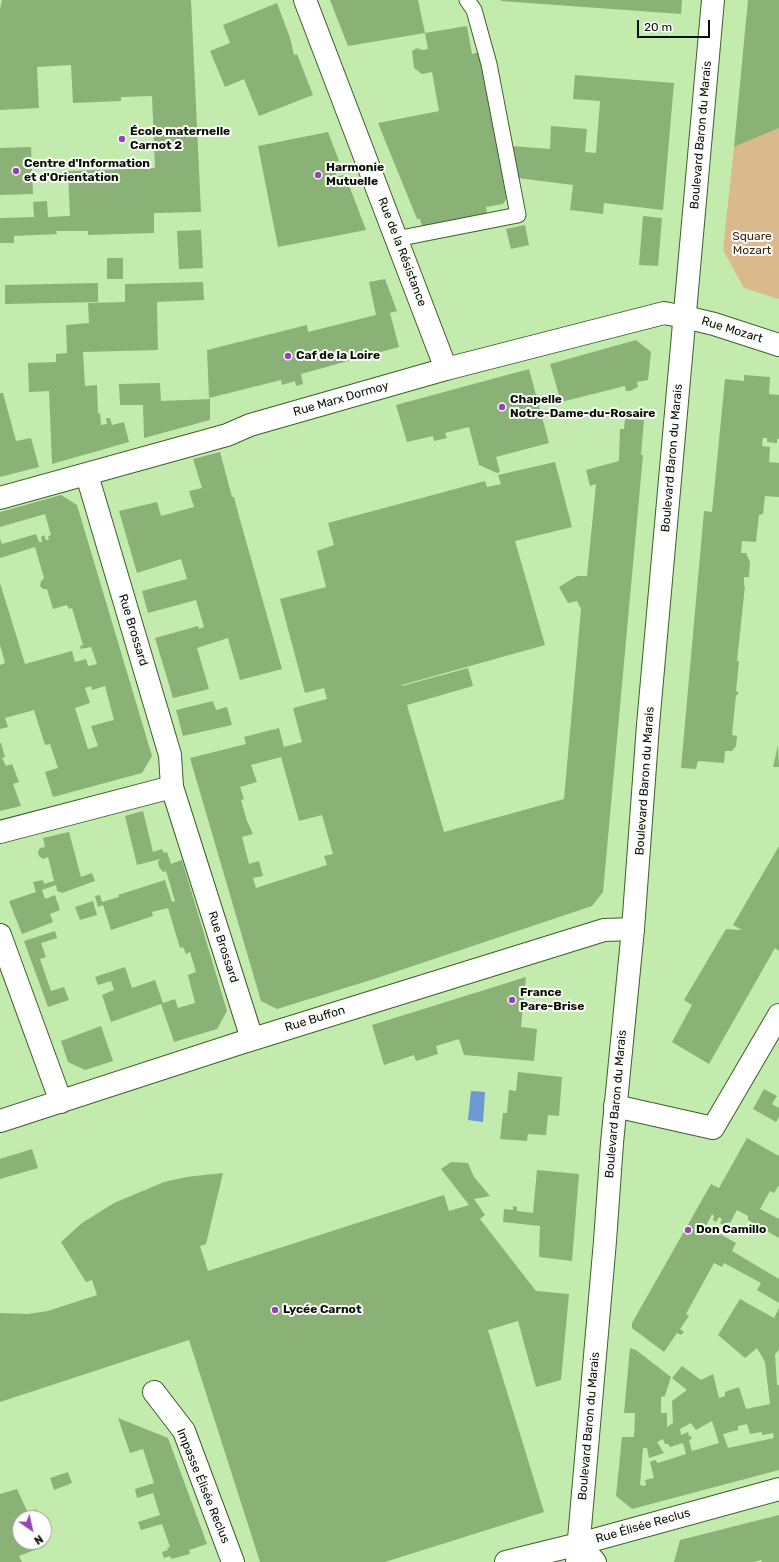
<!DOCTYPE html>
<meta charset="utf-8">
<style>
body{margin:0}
#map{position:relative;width:779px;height:1562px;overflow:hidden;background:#c2ebad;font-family:Rubik,sans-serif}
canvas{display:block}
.north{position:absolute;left:12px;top:1510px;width:40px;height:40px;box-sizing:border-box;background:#fefefe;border:1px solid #9ba099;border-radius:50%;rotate:146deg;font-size:11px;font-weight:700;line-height:16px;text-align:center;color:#061301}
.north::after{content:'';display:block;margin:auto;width:14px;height:18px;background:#9444b3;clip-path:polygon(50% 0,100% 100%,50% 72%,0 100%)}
.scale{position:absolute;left:637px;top:20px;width:73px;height:18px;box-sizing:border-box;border:2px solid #061301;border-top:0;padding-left:5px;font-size:12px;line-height:14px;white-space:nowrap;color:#061301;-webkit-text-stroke:3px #fefefe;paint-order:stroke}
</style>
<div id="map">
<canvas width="779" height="1562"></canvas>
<div class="north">N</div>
<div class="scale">20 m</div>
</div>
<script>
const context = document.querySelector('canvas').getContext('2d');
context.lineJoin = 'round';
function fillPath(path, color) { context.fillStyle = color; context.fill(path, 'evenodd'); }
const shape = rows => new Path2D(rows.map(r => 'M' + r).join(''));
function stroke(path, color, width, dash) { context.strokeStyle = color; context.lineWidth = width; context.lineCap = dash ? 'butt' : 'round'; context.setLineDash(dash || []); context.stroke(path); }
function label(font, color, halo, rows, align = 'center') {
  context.font = font + ' Rubik,sans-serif'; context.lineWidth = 4; context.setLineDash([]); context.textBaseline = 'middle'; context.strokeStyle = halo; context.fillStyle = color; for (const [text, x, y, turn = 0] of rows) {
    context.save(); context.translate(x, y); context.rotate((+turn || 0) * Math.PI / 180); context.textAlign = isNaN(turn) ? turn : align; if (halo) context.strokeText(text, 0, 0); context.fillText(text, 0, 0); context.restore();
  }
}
const green = shape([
 [779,128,779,299,744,288,723,250,734,147]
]);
const water = shape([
 [471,1091,485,1092,483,1122,468,1120]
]);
const building = shape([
 [2,0,191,0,201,212,154,213,154,233,88,235,88,231,56,231,57,234,14,236,14,243,0,243,0,218,34,217,33,202,47,201,48,217,70,216,68,171,155,168,152,96,121,97,121,101,73,103,71,65,37,67,39,108,0,110,0,9],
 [330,0,418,0,425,33,348,46],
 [501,0,682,0,681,14,501,1],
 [748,0,779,0,779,128,734,147],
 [277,3,290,38,294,55,297,54,313,95,259,116,244,79,225,87,210,51,230,43,223,25],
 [467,26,472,54,480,52,508,196,503,204,486,207,487,214,422,226,420,219,417,219,378,123,439,111,432,72,422,74,414,68,412,51,417,48,422,50,428,49,425,33],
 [575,75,674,83,663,210,604,203,603,214,570,210,573,185,518,178,512,146,550,149,551,126,587,129,585,152,596,153,600,101,573,99],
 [328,132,339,161,332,163,337,177,343,175,345,180,347,180,366,230,278,247,258,146],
 [31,147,33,194,0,195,0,148],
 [643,216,662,218,658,266,639,265],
 [525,225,529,245,511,249,506,229],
 [201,230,203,268,179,269,177,231],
 [107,258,123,258,123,279,107,279],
 [385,279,397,311,390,313,399,347,301,374,303,384,296,386,295,381,282,385,281,380,209,398,207,350,307,325,308,332,376,315,369,282],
 [203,282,204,300,157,302,158,350,83,352,85,386,97,385,98,414,100,413,101,425,107,424,106,418,110,418,112,425,124,422,129,442,52,464,49,391,29,392,28,363,56,362,56,354,67,353,66,325,89,323,88,303,125,302,125,284],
 [98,283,98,302,5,304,5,285],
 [636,340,651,352,648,380,637,382,638,387,630,391,626,391,625,386,561,402,550,364],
 [529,369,549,443,496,457,500,472,497,473,479,465,469,427,445,433,447,438,434,441,433,436,407,442,396,405],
 [744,375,770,377,769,394,779,395,779,439,777,439,777,443,767,442,767,438,763,438,762,446,770,447,769,462,779,463,779,497,765,496,763,514,759,515,756,542,742,541,741,553,746,553,750,562,749,577,744,577,744,586,745,586,737,661,739,661,736,691,738,692,738,695,736,695,732,735,737,736,736,746,732,751,725,751,724,763,698,761,696,769,681,768,704,511,712,512,725,379,744,381],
 [160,383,161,401,210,399,210,420,144,438,143,405,120,405,119,384],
 [0,393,3,393,16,441,31,438,39,467,0,477],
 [625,419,644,420,641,455,643,455,603,892,592,906,374,979,277,1009,261,1001,190,758,246,744,244,737,279,728,284,747,302,742,293,708,327,699,324,688,305,693,280,599,326,587,317,551,334,545,328,523,485,481,487,487,501,484,498,475,555,462,572,527,515,541,545,645,402,685,402,686,468,668,473,686,407,705,444,832,564,799,581,609,577,601,568,603,559,587,577,576,587,576,596,484,590,486,586,470,619,461,620,429,624,429],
 [281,757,299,821,322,815,333,854,324,856,327,865,256,888,253,878,263,876,259,861,249,864,242,837,253,834,247,821,241,800,244,799,240,787,257,782,251,765],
 [220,452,232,497,234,497,239,516,282,669,240,680,228,638,197,648,209,689,173,698,155,638,198,626,199,629,204,627,196,600,148,613,142,591,187,579,181,559,137,573,119,511,157,502,161,516,194,507,189,491,202,488,193,459],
 [61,495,77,505,152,756,142,773,53,797,45,772,58,768,50,744,45,745,34,710,5,718,8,727,0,729,0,665,5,663,0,645,0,583,25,664,72,651,75,662,86,659,88,666,97,664,91,647,81,649,80,646,83,645,72,608,69,609,67,605,53,609,47,589,43,589,40,586,41,581,44,578,35,547,0,558,0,539,2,544,36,534,39,542,42,542,41,537,44,535,46,540,49,540,48,536,51,535,45,514,0,527,0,512],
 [91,686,92,690,105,686,114,720,91,726,98,746,88,749,75,708,90,703,85,688],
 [213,701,216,710,227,707,232,725,183,736,176,710],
 [0,743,1,743,5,757,2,758,6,766,12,764,19,782,13,784,21,806,0,811],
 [778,745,779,767,773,767],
 [143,811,153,852,162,849,164,853,167,852,171,864,182,860,227,1011,217,1029,174,1042,161,1004,111,1022,102,995,114,990,111,981,98,985,95,977,125,967,132,988,155,980,163,1003,175,999,178,1008,195,1003,188,975,196,972,190,952,186,954,183,947,180,948,168,908,152,912,153,916,111,930,103,905,98,907,95,896,100,895,102,902,119,897,118,895,165,880,172,902,175,901,166,871,163,872,159,867,158,862,160,859,137,865,125,816],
 [69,832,81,877,92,873,95,881,62,893,57,891,56,885,42,890,45,899,55,895,60,910,50,914,53,922,22,934,9,901,36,892,33,882,43,880,44,884,54,881,48,857,43,859,39,856,38,852,40,848,45,847,43,838],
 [779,846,779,951,775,948,709,1064,672,1042,692,1005,684,1000,726,929,742,930,733,925],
 [93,901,97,915,80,920,75,907],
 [55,931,57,938,41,943,46,957,40,959,51,991,64,987,69,1000,48,1007,24,941],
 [526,977,521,1027,537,1029,534,1061,464,1055,459,1039,436,1046,438,1054,416,1061,414,1055,384,1065,372,1025],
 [101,1026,113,1061,85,1070,68,1062,61,1041],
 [518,1072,562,1077,559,1116,548,1115,546,1135,528,1134,527,1141,500,1139,503,1113,507,1113,509,1090,516,1091],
 [764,1089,777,1096,772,1104,779,1108,779,1117,776,1122,753,1109],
 [747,1138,779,1156,779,1185,774,1193,770,1191,760,1209,779,1219,779,1238,761,1228,761,1227,748,1220,748,1216,737,1210,730,1223,728,1222,725,1227,720,1223,722,1219,719,1217,716,1222,713,1220,714,1216,712,1214,706,1226,736,1243,732,1251,779,1279,779,1303,757,1290,761,1283,724,1263,722,1267,714,1263,686,1314,689,1316,680,1329,684,1332,681,1335,677,1333,664,1352,632,1328,632,1323,711,1184,719,1188],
 [32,1149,38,1168,0,1179,0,1159],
 [451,1162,468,1163,474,1177,490,1196,474,1199,485,1215,480,1219,536,1291,569,1294,561,1380,536,1387,518,1321,488,1330,544,1512,385,1562,260,1562,189,1340,0,1402,0,1313,28,1314,48,1311,97,1295,92,1280,86,1282,61,1242,82,1223,114,1203,164,1182,186,1177,223,1173,206,1244,200,1246,208,1271,444,1195,449,1211,469,1205,441,1169],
 [537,1170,579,1174,572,1261,539,1257,540,1226,503,1222,504,1209,513,1210,513,1206,517,1207,517,1211,533,1213],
 [740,1299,774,1318,779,1308,779,1350,775,1354,777,1385,779,1385,779,1470,632,1509,616,1496,622,1437,634,1437,635,1413,624,1413,630,1348,636,1350,671,1377,665,1396,661,1397,661,1413,667,1413,667,1427,673,1423,672,1401,687,1390,672,1378,682,1366,701,1380,713,1374,719,1398,725,1396,725,1392,739,1387,746,1409,770,1404,765,1362,757,1348,745,1358,718,1335],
 [712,1421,719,1443,692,1451,689,1441,691,1439,692,1437,689,1436,688,1432,681,1435,680,1429,691,1423,696,1430],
 [747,1424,750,1434,761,1432,763,1435,773,1433,774,1438,728,1448,723,1434,738,1430,738,1426],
 [663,1439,665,1444,668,1444,670,1447,683,1443,686,1454,658,1463,655,1460,650,1462,654,1478,645,1480,646,1485,644,1486,640,1485,643,1448,647,1448,649,1458,664,1453,657,1442],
 [118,1418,168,1438,207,1544,189,1550,190,1554,171,1559,170,1556,164,1558,162,1552,168,1550,167,1548,170,1547,162,1524,141,1530,138,1522,160,1515,153,1493,137,1498,135,1489,154,1483,143,1449,130,1453],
 [68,1472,72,1483,54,1490,50,1478],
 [17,1489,28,1513,36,1509,40,1518,20,1518,20,1542,43,1542,45,1546,19,1556,22,1562,0,1562,0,1494],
 [779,1515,779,1562,762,1562,761,1560,754,1562,674,1562,680,1540]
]);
const service = shape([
 [396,239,518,215,489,64,474,10,467,0]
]);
const minor = shape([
 [305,0,446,369],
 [87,475,170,755,172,787,252,1039],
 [0,498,227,435,250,425,446,369,664,313,685,317,714,324,779,345],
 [0,832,172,787],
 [0,935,61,1102],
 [615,1106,713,1128,779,1015],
 [0,1121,237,1044,604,930,633,929],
 [154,1392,184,1431,233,1562]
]);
const tertiary = shape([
 [579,1544,595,1562],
 [506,1562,579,1544,779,1489]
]);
const secondary = shape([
 [577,1562,605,1241,612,1143,633,929,648,725,713,0]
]);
const markers = [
 [122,139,4,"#9444b3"],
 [16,171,4,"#9444b3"],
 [318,175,4,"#9444b3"],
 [288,356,4,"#9444b3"],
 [502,407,4,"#9444b3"],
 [512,1000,4,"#9444b3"],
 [688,1230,4,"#9444b3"],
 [275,1310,4,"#9444b3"]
];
const poiNames = [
 ["École maternelle",130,132],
 ["Carnot 2",130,146],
 ["Centre d'Information",24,164],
 ["et d'Orientation",24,178],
 ["Harmonie",326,168],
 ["Mutuelle",326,182],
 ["Caf de la Loire",296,356],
 ["Chapelle",510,400],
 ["Notre-Dame-du-Rosaire",510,414],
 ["France",520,993],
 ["Pare-Brise",520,1007],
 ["Don Camillo",696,1230],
 ["Lycée Carnot",283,1310]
];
const streetNames = [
 ["Boulevard Baron du Marais",701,135,-85],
 ["Rue de la Résistance",402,252,69],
 ["Rue Mozart",732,330,17],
 ["Rue Marx Dormoy",341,399,-16],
 ["Boulevard Baron du Marais",672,458,-85],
 ["Rue Brossard",133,630,73],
 ["Boulevard Baron du Marais",645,781,-86],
 ["Rue Brossard",223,947,72],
 ["Rue Buffon",315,1019,-17],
 ["Boulevard Baron du Marais",616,1104,-85],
 ["Boulevard Baron du Marais",589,1426,-85],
 ["Impasse Élisée Reclus",203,1486,68],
 ["Rue Élisée Reclus",643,1526,-16]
];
const parkNames = [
 ["Square",752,237],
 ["Mozart",752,251]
];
fillPath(green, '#daba8d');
fillPath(water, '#6c99d3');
fillPath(building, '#8ab276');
stroke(service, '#3c6028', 17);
stroke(minor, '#3c6028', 24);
stroke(tertiary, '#3c6028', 24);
stroke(secondary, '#3c6028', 24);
stroke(service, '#fff', 15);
stroke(minor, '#fff', 22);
stroke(tertiary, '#fff', 22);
stroke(secondary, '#fff', 22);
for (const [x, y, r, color] of markers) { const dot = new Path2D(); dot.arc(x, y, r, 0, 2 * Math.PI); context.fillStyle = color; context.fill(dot); stroke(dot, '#fefefe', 1.5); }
label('bold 12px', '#061301', '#fefefe', poiNames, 'left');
label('12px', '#061301', '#fefefe', streetNames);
label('12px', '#3d2a0c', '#fefefe', parkNames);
</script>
